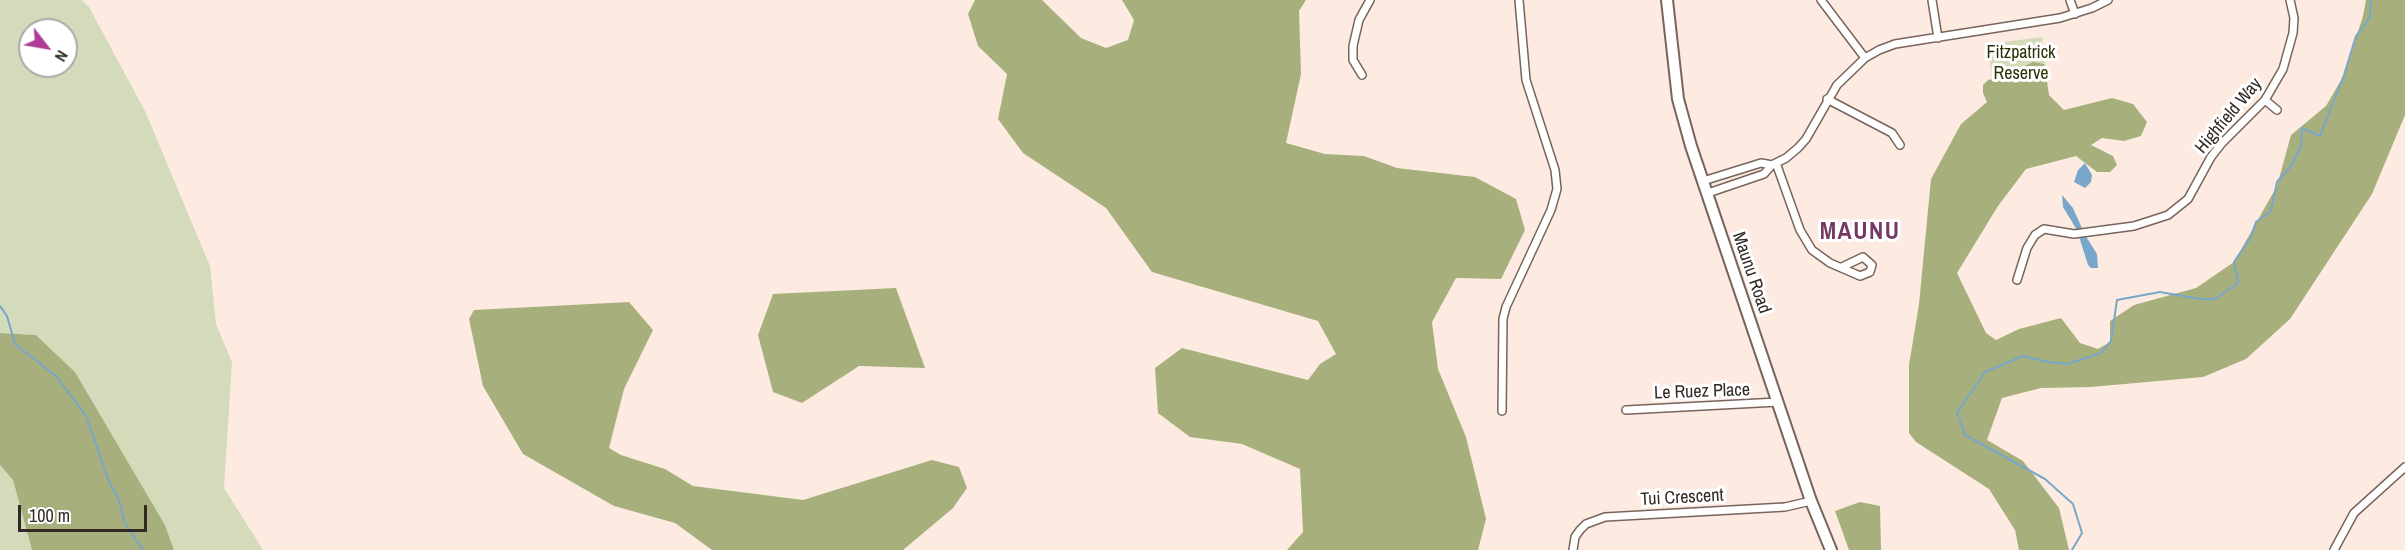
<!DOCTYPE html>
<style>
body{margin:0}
#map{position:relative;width:2405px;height:550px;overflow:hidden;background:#fdebe2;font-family:"Archivo Narrow",sans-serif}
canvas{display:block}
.north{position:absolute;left:18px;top:18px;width:60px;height:60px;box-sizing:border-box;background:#fff;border:2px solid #ada9a8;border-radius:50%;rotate:121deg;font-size:16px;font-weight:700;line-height:24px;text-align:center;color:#322925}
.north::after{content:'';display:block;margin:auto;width:21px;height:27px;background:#b03c95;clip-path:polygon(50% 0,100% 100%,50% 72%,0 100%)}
.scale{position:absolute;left:18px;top:505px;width:129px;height:27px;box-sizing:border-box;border:3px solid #322925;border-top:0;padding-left:8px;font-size:18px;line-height:21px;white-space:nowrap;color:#322925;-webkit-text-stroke:4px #fff;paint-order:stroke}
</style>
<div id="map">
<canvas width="2405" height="550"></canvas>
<div class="north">N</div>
<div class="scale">100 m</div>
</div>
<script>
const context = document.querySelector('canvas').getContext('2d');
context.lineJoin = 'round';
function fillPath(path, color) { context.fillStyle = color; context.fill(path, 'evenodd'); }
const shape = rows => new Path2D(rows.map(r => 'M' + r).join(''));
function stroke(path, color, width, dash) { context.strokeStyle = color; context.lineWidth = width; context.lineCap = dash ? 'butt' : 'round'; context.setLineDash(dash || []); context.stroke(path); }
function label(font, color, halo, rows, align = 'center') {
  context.font = font + ' "Archivo Narrow",sans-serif'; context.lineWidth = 6; context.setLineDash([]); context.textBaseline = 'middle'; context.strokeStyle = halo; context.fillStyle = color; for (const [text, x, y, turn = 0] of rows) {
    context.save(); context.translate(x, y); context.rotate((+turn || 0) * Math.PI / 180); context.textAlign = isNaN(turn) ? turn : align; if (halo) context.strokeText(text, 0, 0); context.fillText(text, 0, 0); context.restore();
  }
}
const green = shape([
 [0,0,82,0,89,7,145,111,210,266,216,324,232,362,224,488,263,550,174,550,165,525,75,372,36,335,0,333],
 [30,30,66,30,66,66,30,66],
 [2042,37,2049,95,1994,100,1988,44],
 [0,465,13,480,32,550,0,550]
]);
const forest = shape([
 [975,0,1042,0,1081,38,1106,48,1128,40,1134,20,1122,0,1306,0,1299,11,1301,74,1286,143,1325,154,1364,156,1397,168,1475,177,1516,199,1525,230,1501,279,1456,278,1432,322,1438,369,1466,437,1486,519,1478,550,1287,550,1303,532,1300,469,1242,444,1190,437,1158,413,1155,368,1182,348,1308,380,1320,364,1336,354,1318,321,1152,272,1106,208,1023,153,998,119,1007,74,978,46,968,14],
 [2366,0,2405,0,2405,115,2372,194,2290,319,2246,359,2203,377,2091,387,2041,388,2002,398,1987,440,2023,461,2059,508,2069,550,2019,550,2015,530,1989,489,1916,442,1909,433,1909,365,1919,304,1931,179,1961,124,1987,102,1983,93,1983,85,1988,80,1994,79,2008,79,2014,83,2020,82,2025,66,2033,62,2044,64,2049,95,2064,110,2112,98,2133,104,2147,122,2141,136,2124,141,2102,138,2091,145,2113,156,2117,165,2110,172,2097,172,2076,156,2026,169,1998,206,1957,273,1986,333,1996,340,2019,329,2061,318,2080,343,2098,349,2110,342,2110,321,2134,305,2196,288,2234,262,2277,186,2291,135,2326,106,2344,75,2363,16],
 [896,288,925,368,859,366,802,403,773,392,758,335,773,294],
 [629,302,653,330,624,389,609,448,621,455,665,469,693,486,803,500,932,460,959,467,967,488,953,508,903,550,712,550,675,523,614,506,523,454,483,386,469,319,474,310],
 [0,333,36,335,75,372,165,525,174,550,32,550,13,480,0,465],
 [1860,502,1880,506,1881,550,1849,550,1835,511]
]);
const water = shape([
 [2085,163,2092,175,2091,182,2085,188,2074,182,2078,170],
 [2062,195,2073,208,2085,235,2097,254,2098,268,2091,268,2088,265,2077,230,2063,207]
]);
const stream = shape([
 [0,306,7,316,15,344,56,376,86,416,109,481,118,498,125,523,143,550],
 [2072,550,2082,533,2073,504,2045,479,1965,435,1957,413,1985,372,2023,356,2048,362,2067,364,2101,353,2111,341,2117,300,2160,292,2200,299,2215,299,2238,283,2234,262,2251,237,2256,222,2271,211,2277,182,2291,166,2301,146,2302,128,2320,136,2344,75,2356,36,2370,17,2371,0]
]);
const street = shape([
 [1821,0,1865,58],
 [1932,0,1938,38],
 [2070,0,2075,14],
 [1362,75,1353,60,1353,46,1359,20,1370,0],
 [1827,99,1892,133,1900,145],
 [2265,100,2277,110],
 [1776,163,1800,230,1812,250,1830,263,1860,276,1870,272,1872,265,1863,257,1842,267],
 [1703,181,1761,163,1772,165],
 [1708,193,1764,174,1772,165,1786,158,1798,148,1806,139,1837,85,1865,58,1879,50,1895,44,2060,18,2092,8,2108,0],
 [2017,280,2027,248,2035,235,2044,229,2074,234,2134,226,2168,215,2188,199,2211,157,2222,143,2265,100,2283,69,2293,33,2294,18,2290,0],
 [1626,410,1778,402],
 [1502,411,1503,319,1506,307,1551,210,1557,189,1555,170,1526,80,1519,0],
 [1573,550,1575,537,1580,530,1586,524,1605,517,1785,507,1811,501],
 [2334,550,2354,513,2405,467]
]);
const primary = shape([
 [1667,0,1678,99,1691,146,1811,501,1831,550]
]);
const parkNames = [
 ["Fitzpatrick",2021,53],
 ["Reserve",2021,74]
];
const streetNames = [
 ["Highfield Way",2229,116,-50],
 ["Maunu Road",1751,273,71],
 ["Le Ruez Place",1702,392,-2],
 ["Tui Crescent",1682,498,-3]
];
const districtNames = [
 ["MAUNU",1860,233]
];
fillPath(green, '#d4dbbb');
fillPath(forest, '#a7b07c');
fillPath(water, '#78a7ca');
stroke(stream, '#78a7ca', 2);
stroke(street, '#77645a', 10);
stroke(primary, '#77645a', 14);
stroke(street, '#fff', 7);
stroke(primary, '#fff', 10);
label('18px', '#2b3006', '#fff', parkNames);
label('18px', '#322925', '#fff', streetNames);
context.letterSpacing = '1.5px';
label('bold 24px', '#743a65', '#fff', districtNames);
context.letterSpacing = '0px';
</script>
